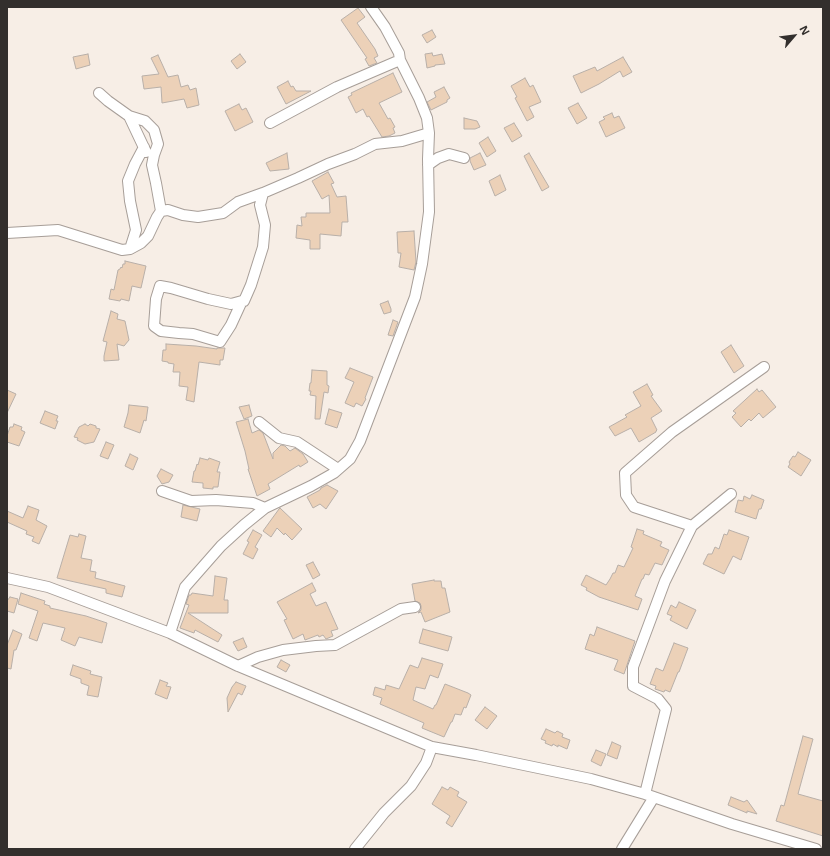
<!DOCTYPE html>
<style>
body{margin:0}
#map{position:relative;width:830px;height:856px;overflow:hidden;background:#f7eee6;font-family:"Noto Sans",sans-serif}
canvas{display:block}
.frame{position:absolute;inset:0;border:8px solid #332f2d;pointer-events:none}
.north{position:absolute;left:774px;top:16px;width:40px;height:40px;-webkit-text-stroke:3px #f7eee6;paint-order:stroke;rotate:62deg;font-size:11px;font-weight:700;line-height:16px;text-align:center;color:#332f2d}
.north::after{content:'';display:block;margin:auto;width:14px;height:18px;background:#332f2d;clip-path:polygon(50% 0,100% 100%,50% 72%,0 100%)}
</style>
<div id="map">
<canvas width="830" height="856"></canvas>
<div class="frame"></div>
<div class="north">N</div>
</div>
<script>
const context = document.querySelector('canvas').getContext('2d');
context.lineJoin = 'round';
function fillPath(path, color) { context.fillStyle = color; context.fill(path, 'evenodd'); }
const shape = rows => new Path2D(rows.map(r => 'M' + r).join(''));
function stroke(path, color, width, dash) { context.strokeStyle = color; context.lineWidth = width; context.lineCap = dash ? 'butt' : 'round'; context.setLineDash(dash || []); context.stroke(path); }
const building = shape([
 [358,8,365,17,357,23,375,49,378,56,374,58,377,63,369,66,365,59,367,58,341,20,358,8],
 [432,30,436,37,427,43,422,35,432,30],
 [432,53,433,56,442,54,445,64,435,65,435,66,427,68,425,54,432,53],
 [88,54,90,65,76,69,73,57,88,54],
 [240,54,246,62,237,69,231,61,240,54],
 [158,55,168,77,178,75,181,87,188,85,190,90,196,88,199,105,187,108,184,99,162,103,161,87,144,89,142,76,159,74,151,58,158,55],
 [623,57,632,72,623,77,620,71,599,84,581,93,573,76,595,67,597,71,623,57],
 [393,73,402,92,379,103,388,119,390,118,395,127,393,128,395,133,389,136,382,137,369,116,367,117,363,109,356,113,348,97,352,95,351,93,393,73],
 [525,78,530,87,533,85,541,102,529,107,534,117,527,121,515,98,517,97,511,86,525,78],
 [288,81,291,87,293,86,296,91,311,91,286,104,277,87,288,81],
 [444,87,450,98,447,100,447,102,431,110,427,102,436,97,434,92,444,87],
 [578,103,587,118,577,124,568,108,578,103],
 [239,104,242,110,246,108,253,122,235,131,225,111,239,104],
 [612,113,614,118,619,116,625,128,606,137,599,122,605,119,603,117,612,113],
 [464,118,477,121,480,127,475,129,464,129,464,118],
 [514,123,522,136,512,142,504,128,514,123],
 [488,137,496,151,487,157,479,143,488,137],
 [287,153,289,169,270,171,266,163,287,153],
 [480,153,486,165,474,170,470,161,470,158,480,153],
 [529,153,549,187,542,191,524,156,529,153],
 [328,172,334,183,331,184,337,197,346,196,348,222,342,222,341,236,320,234,320,249,310,249,310,240,296,238,297,225,302,226,301,217,306,217,306,213,330,213,329,195,322,199,312,181,328,172],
 [500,175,506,190,495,196,489,181,500,175],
 [414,231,416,262,414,270,399,267,401,253,398,253,397,232,414,231],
 [125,261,146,266,141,288,132,286,129,301,121,299,120,301,109,299,111,289,114,290,118,270,120,269,121,267,122,268,123,264,125,264,125,261],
 [388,301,391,309,391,312,384,314,380,304,388,301],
 [111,311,118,314,117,319,125,321,129,340,124,346,117,344,119,360,104,361,104,356,107,342,103,341,111,311],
 [393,320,398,322,393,336,388,335,393,320],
 [166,344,196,346,217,349,217,348,225,348,223,360,220,360,220,365,199,362,194,402,186,400,188,387,179,386,180,372,173,372,174,364,168,363,168,362,162,361,163,350,166,350,166,344],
 [731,345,744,366,734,373,721,352,731,345],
 [350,368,373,377,365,398,366,399,362,406,356,403,354,407,345,403,354,382,345,378,350,368],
 [312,370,327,371,327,385,329,386,328,393,324,392,320,419,315,419,316,396,310,395,311,391,309,391,310,383,311,383,312,370],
 [647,384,653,395,651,396,662,411,651,418,657,430,656,431,656,432,639,442,631,428,615,436,609,427,627,417,625,415,641,406,633,392,647,384],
 [757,389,759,392,762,390,776,407,763,418,759,413,751,421,749,419,741,427,732,417,736,413,733,411,757,389],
 [7,390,16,394,7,413,7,390],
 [129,405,148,407,146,421,144,420,140,433,124,427,128,413,129,405],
 [249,405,252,416,244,419,239,407,249,405],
 [329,409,342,413,337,428,325,424,329,409],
 [45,411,58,416,56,421,58,421,55,429,40,423,45,411],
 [248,419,252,433,259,430,263,433,273,459,273,453,281,445,285,446,290,451,295,448,303,454,308,462,300,467,299,465,268,484,270,489,257,496,248,469,249,469,245,451,236,422,248,419],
 [14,424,22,427,21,430,25,432,19,446,7,442,7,436,10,427,13,427,14,424],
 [85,424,88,426,90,424,96,426,96,428,100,429,94,442,85,444,77,440,78,438,74,437,79,427,85,424],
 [106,442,114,445,108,459,100,456,106,442],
 [798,452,811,460,801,476,788,467,790,464,789,462,793,456,795,457,798,452],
 [130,454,138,458,133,470,125,466,130,454],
 [200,458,208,460,209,458,220,462,217,472,220,472,218,487,213,487,213,489,203,488,203,483,192,482,194,471,195,471,197,464,198,465,200,458],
 [161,469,173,475,169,482,162,484,157,476,161,469],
 [327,485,338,491,326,509,320,504,313,508,307,497,320,490,321,488,327,485],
 [752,495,764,500,761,509,759,509,756,519,735,512,738,500,743,501,744,496,750,499,752,495],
 [183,505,200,509,197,521,181,517,183,505],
 [28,506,39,510,36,520,47,526,39,544,32,541,34,537,26,534,27,531,7,522,7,511,23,518,28,506],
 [280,508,302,529,292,540,285,533,284,535,277,528,271,537,263,531,279,509,280,508],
 [637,529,644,531,643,534,662,542,660,546,669,550,662,565,655,563,649,575,645,574,643,579,642,579,635,596,642,599,638,610,599,597,586,590,587,588,581,585,586,575,606,585,610,579,613,573,615,573,618,565,624,567,633,548,631,547,637,529],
 [253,530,262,535,255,547,258,549,253,559,243,554,249,542,247,541,253,530],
 [729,530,749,537,741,560,733,556,724,574,703,564,708,554,712,554,715,547,719,549,724,534,727,535,729,530],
 [79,534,86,536,81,558,92,560,90,571,96,572,95,578,125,586,122,597,106,593,106,589,57,578,70,535,78,537,79,534],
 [313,562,320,575,313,579,306,565,313,562],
 [215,576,227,578,224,600,228,600,228,613,188,613,222,635,218,642,195,630,194,633,180,628,189,605,186,604,189,595,191,595,192,593,213,596,215,576],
 [434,580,434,581,441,581,442,588,445,588,450,612,425,622,421,612,418,613,421,610,421,606,420,603,415,601,412,584,434,580],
 [312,583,316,591,310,594,316,606,326,602,338,629,331,631,333,636,326,639,323,635,319,637,318,635,305,640,303,634,293,639,284,620,287,619,277,602,312,583],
 [21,593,45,601,44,604,50,606,50,608,86,616,107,623,102,643,79,637,75,646,61,640,65,628,43,623,37,641,29,638,38,611,18,604,21,593],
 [10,597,18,599,14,613,7,611,7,601,10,597],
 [679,602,696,610,687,629,670,620,672,616,667,614,671,605,676,608,679,602],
 [597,627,635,641,624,674,614,670,618,660,585,649,590,634,594,636,597,627],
 [423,629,452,637,448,651,419,643,423,629],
 [13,630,22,634,16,650,14,650,11,669,7,668,7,645,13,630],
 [243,638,247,647,238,651,233,642,243,638],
 [674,643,688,648,679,672,678,672,670,692,665,690,664,692,655,689,656,686,650,684,656,668,663,671,674,643],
 [422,658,443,664,438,678,430,675,425,689,416,687,413,700,433,709,435,705,436,705,445,684,468,693,471,695,466,708,464,707,461,715,455,714,452,722,451,722,444,737,422,728,424,723,380,704,382,698,373,695,375,687,385,690,386,685,399,689,410,665,418,668,422,658],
 [281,660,290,665,286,672,277,667,281,660],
 [73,665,91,671,90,674,102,677,98,697,87,695,89,686,81,683,81,679,70,675,73,665],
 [160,680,168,683,166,686,171,687,167,699,155,694,160,680],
 [236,682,246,686,242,695,238,693,228,712,227,698,232,687,236,682],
 [485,707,497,716,487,729,475,720,485,707],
 [546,729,555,733,557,731,563,734,562,737,570,740,567,749,558,745,558,747,553,744,552,746,545,743,546,741,541,739,546,729],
 [803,736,813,739,798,794,823,801,823,836,776,821,781,805,784,806,803,736],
 [612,742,621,746,617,759,607,755,612,742],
 [596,750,606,754,601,766,591,761,596,750],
 [442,787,448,790,450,787,459,792,457,796,467,802,452,827,446,823,450,816,432,804,442,787],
 [731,797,744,802,747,800,757,814,747,811,747,813,728,805,731,797]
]);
const minor = shape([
 [99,93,108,101,129,116,145,121,154,130,158,144,154,155,152,165,156,183,161,211],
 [129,116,146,152],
 [270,123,337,87,400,60],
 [428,165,438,158,449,154,464,158],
 [7,233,58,230,122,250,130,249,141,243,148,236,157,217,161,211,168,210,183,215,198,217,223,213,238,202,263,193,298,178,328,164,355,154,375,144,402,141,429,133],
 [130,249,136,230,130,201,128,181,135,164,144,147],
 [242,301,231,325,220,342,193,334,179,333,161,331,154,326,156,299,160,286,171,288,208,299,231,304,242,301,244,301,251,285,263,247,265,225,260,205,263,193],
 [259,422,279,438,297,442,338,469],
 [162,491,191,501,216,500,253,503,265,508],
 [692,526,634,507,626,495,625,473,672,432,764,367],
 [7,578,48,587,170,633,238,666,432,747,476,755,591,779,645,794,732,824,816,849],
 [170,633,185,587,221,546,244,525,265,508,311,486,334,473,350,459,360,441,415,297,422,264,429,212,428,159,429,133,427,118,419,98,400,60,399,53,385,27,371,7],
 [238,666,258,657,283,650,316,646,335,645,401,609,415,607],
 [645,794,666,709,658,699,633,686,633,667,665,581,692,526,731,494],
 [355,849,384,813,411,786,426,763,432,747],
 [622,849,654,797]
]);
fillPath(building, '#ecd1b8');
stroke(building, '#b8afa8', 1);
stroke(minor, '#a79e98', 12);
stroke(minor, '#fff', 10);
</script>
